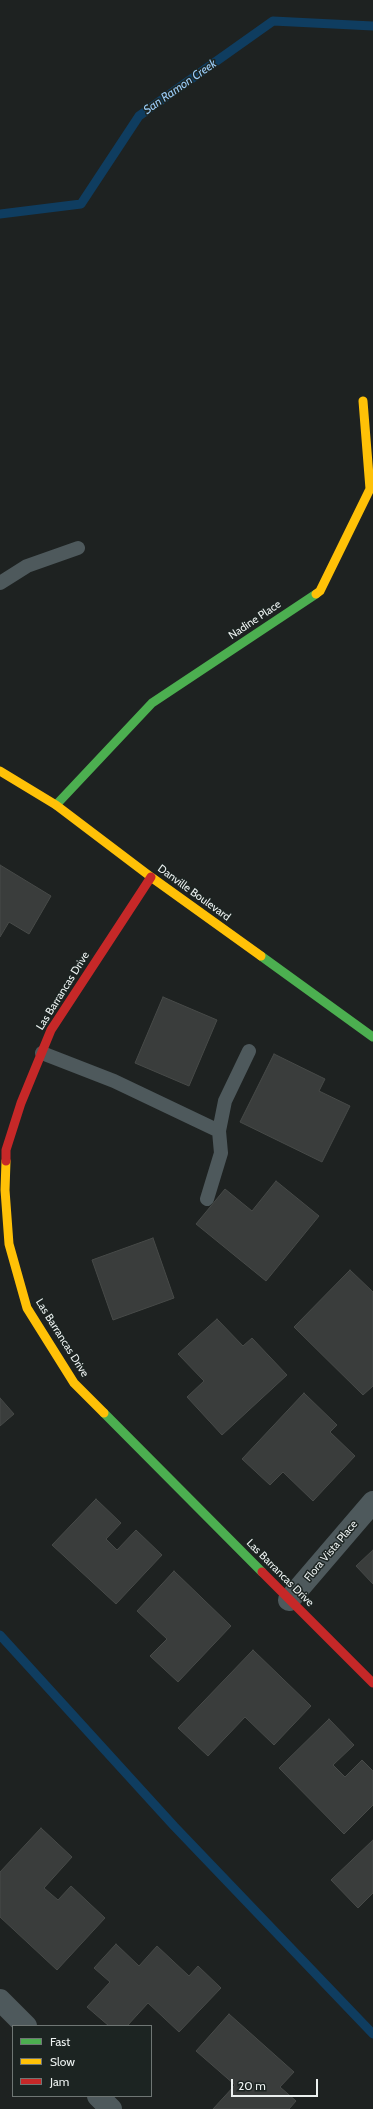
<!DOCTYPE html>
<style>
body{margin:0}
#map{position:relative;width:373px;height:2109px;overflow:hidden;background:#1e2221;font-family:Cabin,sans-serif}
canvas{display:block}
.legend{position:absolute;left:12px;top:2025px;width:140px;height:72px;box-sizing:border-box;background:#1c2422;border:1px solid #6f7674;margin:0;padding:5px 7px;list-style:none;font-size:12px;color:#ecf1f0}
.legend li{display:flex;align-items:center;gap:8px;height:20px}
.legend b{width:20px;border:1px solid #6f7674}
.scale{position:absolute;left:231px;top:2079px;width:87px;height:18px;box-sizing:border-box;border:2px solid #ecf1f0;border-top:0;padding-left:5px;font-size:12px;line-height:14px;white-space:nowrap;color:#ecf1f0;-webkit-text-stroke:3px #1c2422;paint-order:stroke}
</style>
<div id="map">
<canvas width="373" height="2109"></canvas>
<ul class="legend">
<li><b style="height:5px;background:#4caf50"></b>Fast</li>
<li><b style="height:5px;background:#ffc107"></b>Slow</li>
<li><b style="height:5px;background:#c62828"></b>Jam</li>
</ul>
<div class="scale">20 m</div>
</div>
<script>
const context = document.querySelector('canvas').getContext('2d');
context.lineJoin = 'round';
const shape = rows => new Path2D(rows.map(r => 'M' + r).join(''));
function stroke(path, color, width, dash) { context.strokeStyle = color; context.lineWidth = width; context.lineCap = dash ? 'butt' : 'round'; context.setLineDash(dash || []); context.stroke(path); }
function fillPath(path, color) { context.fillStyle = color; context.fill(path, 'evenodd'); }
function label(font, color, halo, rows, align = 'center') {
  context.font = font + ' Cabin,sans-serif'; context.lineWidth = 3; context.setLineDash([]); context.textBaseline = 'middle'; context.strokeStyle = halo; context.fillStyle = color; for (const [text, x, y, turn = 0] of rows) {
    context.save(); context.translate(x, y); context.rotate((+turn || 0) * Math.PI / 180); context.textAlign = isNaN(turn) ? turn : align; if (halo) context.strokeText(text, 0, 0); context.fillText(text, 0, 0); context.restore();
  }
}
const stream = shape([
 [0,214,81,204,139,116,273,21,373,26],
 [0,1635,174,1826,373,2034]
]);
const building = shape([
 [0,865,51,896,29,934,9,922,0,937,0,865],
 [163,997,217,1020,189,1086,135,1063,163,997],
 [274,1054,325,1079,319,1091,350,1106,322,1162,240,1122,274,1054],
 [276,1181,319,1216,266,1281,196,1224,225,1189,252,1211,276,1181],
 [153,1238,174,1298,113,1320,92,1260,153,1238],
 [350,1270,373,1292,373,1386,363,1395,294,1327,350,1270],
 [217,1319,243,1346,252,1338,287,1375,222,1435,187,1397,204,1381,178,1354,217,1319],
 [304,1393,337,1425,330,1432,355,1456,313,1501,283,1472,270,1485,242,1459,304,1393],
 [0,1398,14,1414,0,1426,0,1398],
 [96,1499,121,1523,106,1539,117,1550,136,1530,162,1555,116,1604,52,1545,96,1499],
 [373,1550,373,1584,356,1566,373,1550],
 [174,1571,231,1626,178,1682,150,1656,167,1639,137,1611,174,1571],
 [253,1650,311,1706,274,1745,245,1717,208,1756,178,1728,253,1650],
 [329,1719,354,1745,333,1765,345,1777,362,1760,373,1771,373,1805,344,1834,279,1768,329,1719],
 [41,1828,72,1857,44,1888,58,1900,71,1886,105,1918,57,1970,0,1917,0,1872,41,1828],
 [373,1840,373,1893,358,1908,331,1880,373,1840],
 [116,1944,139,1966,157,1946,189,1976,198,1966,221,1988,179,2032,148,2003,127,2026,109,2026,87,2007,110,1982,94,1968,116,1944],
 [229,2014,294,2072,280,2087,296,2101,289,2109,213,2109,235,2085,196,2051,229,2014]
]);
const lane = shape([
 [0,583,27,566,78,548],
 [42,1053,114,1081,219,1131,221,1153,207,1199],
 [219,1131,225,1101,249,1051]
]);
const street = shape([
 [289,1600,373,1502],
 [0,2000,26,2026],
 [98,2096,111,2109]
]);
const fast = shape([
 [56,805,152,703,316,594],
 [261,956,373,1037],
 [104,1413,262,1572]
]);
const slow = shape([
 [316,594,320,591,370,489,363,401],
 [0,771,56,805,151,877,261,956],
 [6,1161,5,1190,9,1244,27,1308,74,1383,104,1413]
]);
const jam = shape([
 [6,1161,6,1150,21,1103,51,1030,151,877],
 [262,1572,373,1683]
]);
const streetNames = [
 ["Nadine Place",255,620,-34],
 ["Danville Boulevard",194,893,36],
 ["Las Barrancas Drive",63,991,-58],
 ["Las Barrancas Drive",62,1338,58],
 ["Flora Vista Place",331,1551,-50],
 ["Las Barrancas Drive",280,1573,45]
];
const waterNames = [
 ["San Ramon Creek",180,87,-35]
];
stroke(stream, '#0f3d60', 9);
fillPath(building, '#3a3d3c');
stroke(building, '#474a48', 1);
stroke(lane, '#4e595c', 14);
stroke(street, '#4e595c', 22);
stroke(fast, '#4caf50', 9);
stroke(slow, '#ffc107', 9);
stroke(jam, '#c62828', 9);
label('11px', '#ecf1f0', '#1c2422', streetNames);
label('italic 12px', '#9acbf6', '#1c2422', waterNames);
</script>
